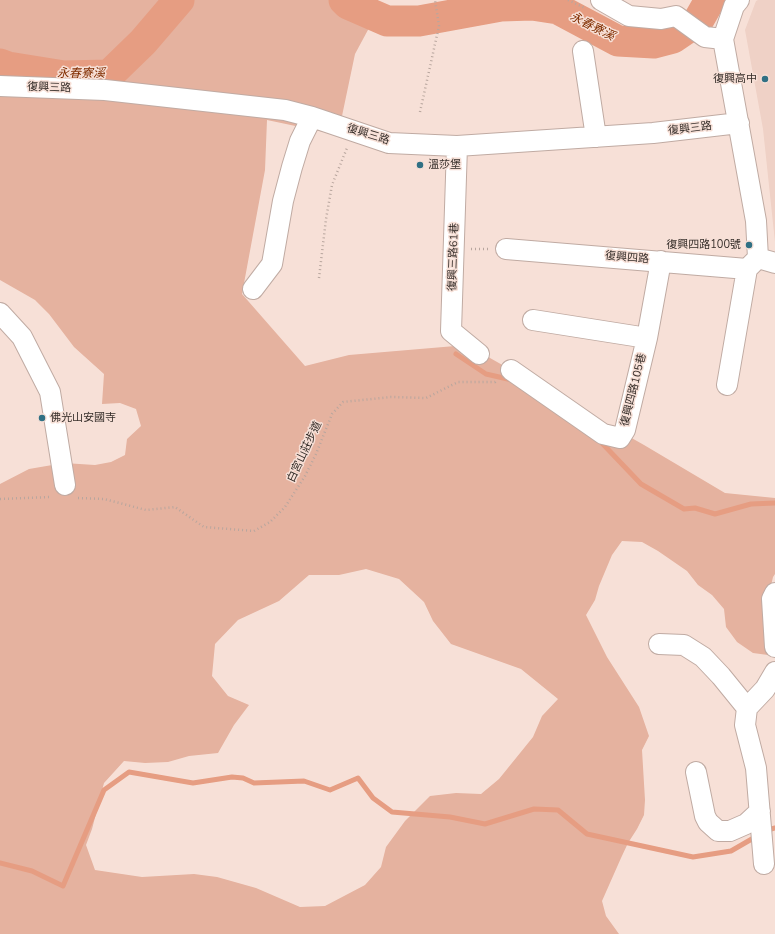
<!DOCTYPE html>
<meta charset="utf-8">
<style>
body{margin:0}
canvas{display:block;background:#f7e0d7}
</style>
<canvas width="775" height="934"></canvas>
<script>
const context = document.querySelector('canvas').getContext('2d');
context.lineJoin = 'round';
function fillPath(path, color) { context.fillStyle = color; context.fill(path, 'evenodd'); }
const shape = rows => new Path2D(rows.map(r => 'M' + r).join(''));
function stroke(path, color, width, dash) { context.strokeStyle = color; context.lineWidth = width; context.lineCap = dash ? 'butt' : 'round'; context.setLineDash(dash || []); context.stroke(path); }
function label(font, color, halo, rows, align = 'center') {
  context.font = font + ' "Nunito Sans","Noto Sans TC",sans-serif'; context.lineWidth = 3; context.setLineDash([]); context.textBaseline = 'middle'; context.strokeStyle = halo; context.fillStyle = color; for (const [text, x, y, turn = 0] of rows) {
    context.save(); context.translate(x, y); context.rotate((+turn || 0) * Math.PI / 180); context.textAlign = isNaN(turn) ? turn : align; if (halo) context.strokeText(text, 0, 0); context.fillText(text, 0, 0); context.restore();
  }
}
const built = shape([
 [758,0,775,0,775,242,763,129,745,30,756,1]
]);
const green = shape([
 [0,0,370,0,369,28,355,54,338,135,267,120,265,170,242,294,305,366,349,355,467,345,644,445,725,493,775,498,775,574,773,577,770,590,771,638,768,655,753,653,737,642,726,627,724,609,712,595,698,585,687,571,658,551,642,542,622,541,612,555,599,586,595,600,586,615,607,657,639,707,649,736,642,750,645,800,644,815,637,829,628,843,621,858,602,901,606,916,619,934,0,934,0,484,29,469,64,463,95,465,111,462,125,455,127,439,141,426,136,409,120,403,102,404,104,374,74,347,49,314,35,300,0,280],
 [366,569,399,579,424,602,433,621,451,644,521,669,558,699,542,716,533,737,499,779,481,794,456,793,430,796,405,821,386,847,381,867,365,885,325,906,300,907,256,888,217,877,194,874,142,877,95,870,86,845,92,829,104,783,124,761,145,763,168,762,189,756,218,753,234,725,249,705,228,696,212,676,215,644,238,620,279,601,309,575,339,575]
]);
const stream = shape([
 [456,354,486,374,512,380],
 [600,441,641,484,684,509,695,508,715,514,751,504,775,503],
 [765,831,775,828],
 [0,863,32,871,63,886,104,790,129,772,193,783,232,777,243,778,254,783,304,781,330,790,358,778,373,798,392,812,450,817,485,824,534,809,558,810,587,834,693,857,731,851,757,836]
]);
const river = shape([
 [344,0,348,4,387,21,419,21,501,6,532,5,558,9,618,41,654,43,673,38,698,21,710,0],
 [0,64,8,67,64,76,109,75,143,42,179,0]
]);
const path = shape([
 [568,0,585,8],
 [420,112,439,26,435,0],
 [471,249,488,249],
 [319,278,326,219,332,185,347,148],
 [78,498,104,499,146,510,175,507,204,527,254,531,270,522,285,507,305,476,316,454,332,414,343,402,391,397,426,398,458,382,495,382,497,379],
 [0,499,51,497]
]);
const minor = shape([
 [601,0,629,16,661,19,676,16,705,37,723,39],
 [739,0,734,6,723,39,756,221,758,258,775,263],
 [583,51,596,137],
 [0,86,105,90,285,110,312,117,389,143,457,146,653,133,739,123],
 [457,146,451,331,479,354],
 [506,249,747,269],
 [253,289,272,264,283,201,292,167,300,141,312,117],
 [0,313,22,337,50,392,65,485],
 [533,320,647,338],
 [511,370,603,434,620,438,625,430,647,338,661,261],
 [727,385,747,269,756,260],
 [775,593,772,599,775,647],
 [659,644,684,645,703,657,721,676,747,708,765,689,775,672],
 [747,708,745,725,756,768,764,864],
 [696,772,705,816,708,822,718,831,730,831,746,824,760,811]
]);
const markers = [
 [765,79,4,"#307084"],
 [420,165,4,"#307084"],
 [749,245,4,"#307084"],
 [42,418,4,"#307084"]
];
const poiNames = [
 ["復興高中",757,79],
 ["溫莎堡",428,165,"left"],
 ["復興四路100號",741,245],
 ["佛光山安國寺",50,418,"left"]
];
const streetNames = [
 ["復興三路",49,88,2],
 ["復興三路",690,129,-7],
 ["復興三路",368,135,17],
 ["復興三路61巷",454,257,-88],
 ["復興四路",627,258,5],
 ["復興四路105巷",634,390,-76],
 ["白宮山莊步道",305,452,-65]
];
const waterNames = [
 ["永春寮溪",592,27,27],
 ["永春寮溪",81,74]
];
fillPath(built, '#efd1c6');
fillPath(green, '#e5b29f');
stroke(stream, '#e69d82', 5);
stroke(river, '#e69d82', 31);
stroke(minor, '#c0aba3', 22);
stroke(path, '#b8a69e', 2.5, [1, 3]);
stroke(minor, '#fff', 20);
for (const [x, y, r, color] of markers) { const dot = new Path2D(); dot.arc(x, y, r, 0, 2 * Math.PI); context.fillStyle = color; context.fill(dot); stroke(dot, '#f7e0d7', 1.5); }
label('11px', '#362e2a', '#f7e0d7', poiNames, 'right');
label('11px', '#362e2a', '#f7e0d7', streetNames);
label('italic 12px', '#812d01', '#f7e0d7', waterNames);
</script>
